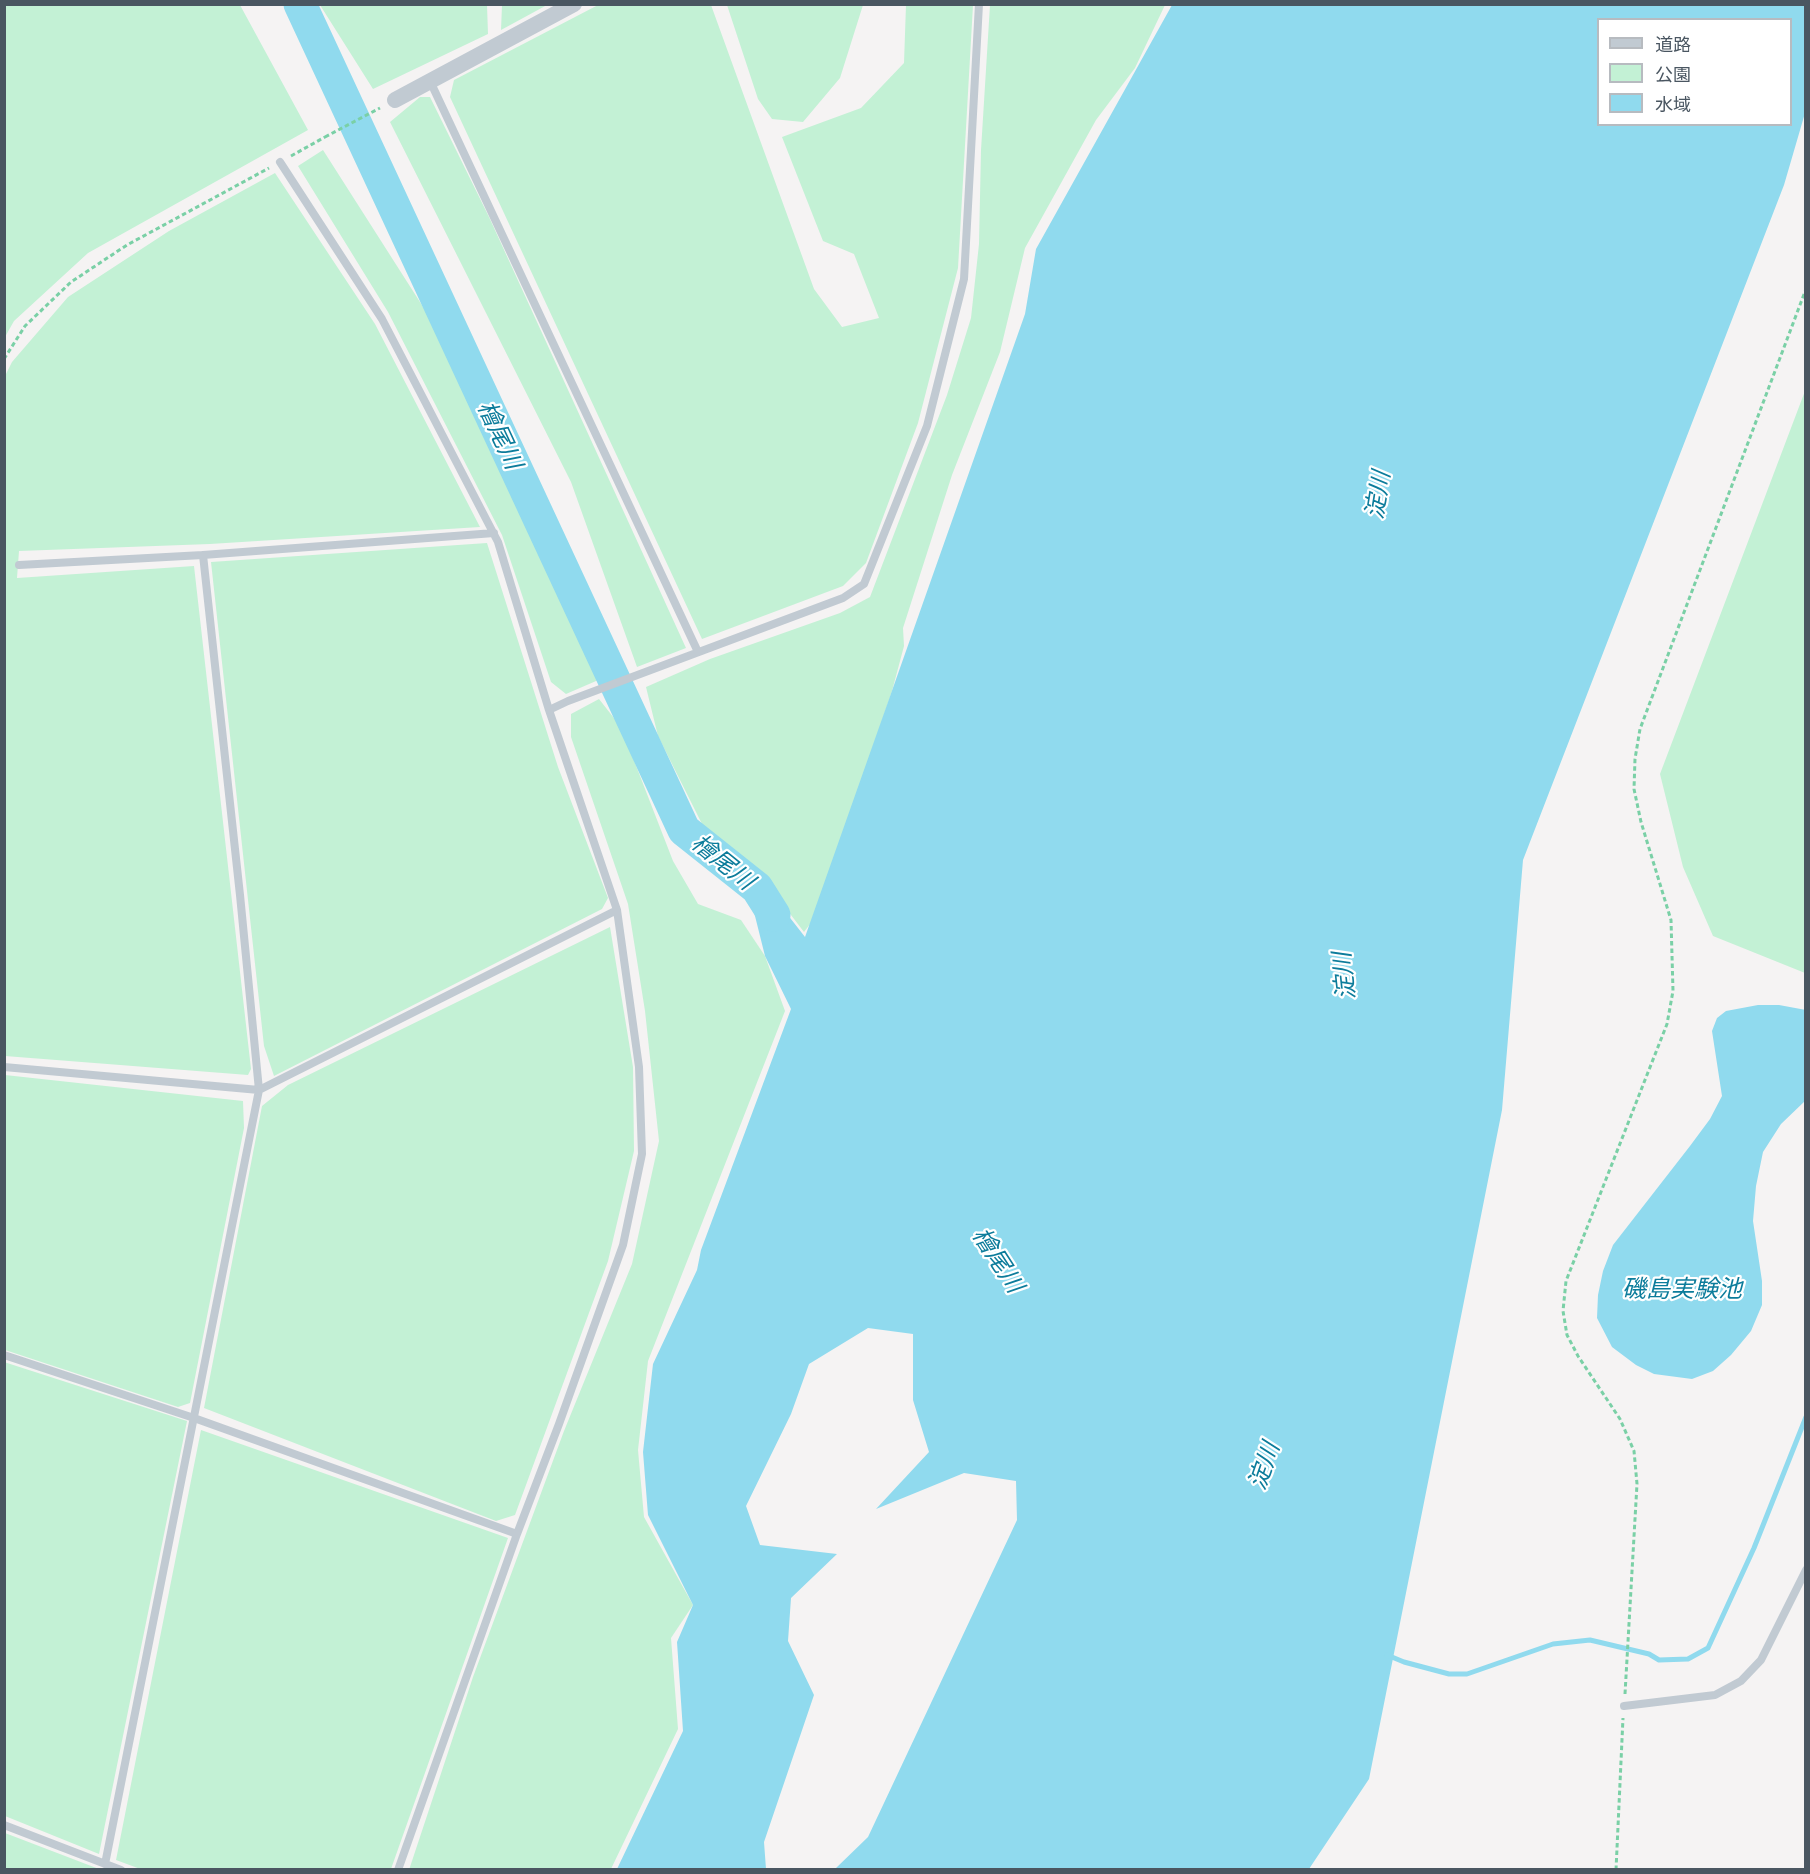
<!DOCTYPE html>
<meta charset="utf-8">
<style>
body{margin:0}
#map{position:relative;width:1810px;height:1874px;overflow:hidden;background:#f5f3f3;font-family:Commissioner,"Noto Sans JP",sans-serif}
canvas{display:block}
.frame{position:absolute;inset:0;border:6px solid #4a5661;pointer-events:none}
.legend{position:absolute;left:1597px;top:18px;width:195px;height:108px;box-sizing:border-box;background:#fff;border:2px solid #b7bbc0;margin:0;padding:8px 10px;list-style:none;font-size:18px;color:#4a5661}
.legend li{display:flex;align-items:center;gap:12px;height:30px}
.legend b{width:30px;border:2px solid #b7bbc0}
</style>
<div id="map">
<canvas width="1810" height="1874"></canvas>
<div class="frame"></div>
<ul class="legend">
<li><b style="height:8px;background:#c1cad2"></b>道路</li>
<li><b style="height:16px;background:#c3f1d5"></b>公園</li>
<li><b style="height:16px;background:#90daee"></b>水域</li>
</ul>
</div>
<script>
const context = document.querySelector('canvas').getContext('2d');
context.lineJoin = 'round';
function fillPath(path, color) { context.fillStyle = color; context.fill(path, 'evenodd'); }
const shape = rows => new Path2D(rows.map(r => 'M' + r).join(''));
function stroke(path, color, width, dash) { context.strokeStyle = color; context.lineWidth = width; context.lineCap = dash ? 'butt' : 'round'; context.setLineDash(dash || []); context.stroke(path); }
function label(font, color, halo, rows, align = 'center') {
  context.font = font + ' Commissioner,"Noto Sans JP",sans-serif'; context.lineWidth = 4.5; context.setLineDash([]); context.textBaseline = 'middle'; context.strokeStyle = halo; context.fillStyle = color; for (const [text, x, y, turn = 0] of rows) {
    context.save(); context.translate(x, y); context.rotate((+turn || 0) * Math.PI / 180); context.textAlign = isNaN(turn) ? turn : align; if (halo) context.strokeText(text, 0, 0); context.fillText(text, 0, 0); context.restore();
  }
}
const green = shape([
 [5,4,240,5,308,130,88,253,14,321,5,337],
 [600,4,711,5,814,289,842,327,879,318,854,254,823,241,782,137,861,108,904,63,906,5,973,5,958,268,918,423,866,563,843,586,702,639,450,97,454,80],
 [320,5,487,5,488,34,373,89],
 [502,5,502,4,547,5,501,30],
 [727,5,863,5,840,78,803,122,772,119,758,99],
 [990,5,1165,5,1135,68,1096,120,1025,248,1000,352,952,475,903,628,904,646,892,691,817,915,804,932,768,885,705,830,658,736,646,687,710,659,840,613,870,597,947,395,971,318,979,244,981,150],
 [420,97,430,97,489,217,686,648,637,667,571,482,390,122],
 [323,150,441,335,546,554,603,678,566,694,551,682,502,535,388,312,298,166],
 [275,173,375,324,480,527,210,544,19,551,17,578,194,566,251,1069,248,1075,5,1056,4,378,12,362,68,297,169,231],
 [1805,391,1805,973,1713,936,1683,867,1660,774],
 [487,543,558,767,608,898,602,909,274,1076,264,1046,211,562],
 [599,699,621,727,673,861,698,904,741,920,765,956,785,1011,648,1361,638,1450,644,1517,693,1605,671,1638,678,1729,611,1869,409,1870,473,1677,564,1431,632,1264,659,1141,645,1011,628,904,571,737,571,714],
 [610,927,633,1067,634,1151,608,1261,515,1515,496,1521,204,1408,262,1106,288,1085],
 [5,1075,243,1101,244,1128,190,1403,178,1407,5,1350],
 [4,1362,187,1421,99,1854,5,1816],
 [201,1430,508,1538,391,1869,143,1870,116,1860],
 [4,1833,5,1833,99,1869,5,1869]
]);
const water = shape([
 [1172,5,1805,5,1805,113,1784,185,1523,860,1502,1110,1369,1779,1309,1869,835,1869,868,1837,1017,1520,1016,1481,964,1473,876,1509,929,1452,913,1400,913,1334,868,1328,809,1364,791,1414,746,1506,760,1545,837,1554,791,1598,788,1641,814,1695,764,1842,766,1869,617,1869,683,1731,677,1642,693,1605,648,1515,643,1452,653,1364,697,1270,701,1250,791,1009,765,956,746,880,747,869,759,878,805,937,1025,314,1036,249],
 [1598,20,1790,20,1790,124,1598,124],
 [1758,1005,1779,1005,1806,1010,1805,1101,1781,1124,1763,1152,1756,1186,1753,1221,1762,1281,1762,1305,1751,1331,1731,1355,1713,1371,1692,1379,1654,1374,1636,1365,1612,1347,1597,1318,1598,1295,1603,1271,1613,1245,1690,1146,1710,1119,1722,1096,1712,1031,1717,1018,1726,1011]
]);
const stream = shape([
 [1387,1655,1404,1662,1449,1674,1467,1674,1553,1644,1590,1640,1649,1654,1659,1660,1688,1659,1708,1648,1754,1548,1806,1417]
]);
const river = shape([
 [300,4,684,830,757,888,774,915]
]);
const path = shape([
 [325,137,380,108],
 [291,156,325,137],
 [4,359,25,326,71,282,127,245,269,168],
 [1625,1694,1637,1484,1634,1451,1620,1419,1578,1356,1567,1335,1563,1311,1566,1281,1667,1024,1673,991,1671,920,1641,822,1634,789,1635,759,1640,729,1806,289],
 [1616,1870,1623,1718]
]);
const lane = shape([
 [430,81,698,652],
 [280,162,382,319,498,542,549,710],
 [19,565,203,555,494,533],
 [4,1067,259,1090,617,910],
 [4,1355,194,1418,517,1534],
 [1624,1706,1715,1695,1741,1681,1761,1660,1806,1570],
 [4,1825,121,1870],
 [105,1864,259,1090,240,895,203,555],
 [398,1870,517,1534,559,1424,623,1245,642,1154,639,1067,617,910,549,710,568,701,843,598,864,584,927,426,964,279,979,4]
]);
const street = shape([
 [395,100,574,4]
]);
const waterNames = [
 ["檜尾川",500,435,65],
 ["淀川",1378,495,-81],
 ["檜尾川",723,862,39],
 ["淀川",1344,976,-96],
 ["檜尾川",998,1260,57],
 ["磯島実験池",1682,1289],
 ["淀川",1264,1466,-71]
];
fillPath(green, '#c3f1d5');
fillPath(water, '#90daee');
stroke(stream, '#90daee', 5);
stroke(river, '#90daee', 33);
stroke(path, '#7ad0a6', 3, [4.5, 3]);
stroke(lane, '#c1cad2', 8);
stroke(street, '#c1cad2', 16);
label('italic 24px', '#0c7c9b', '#fff', waterNames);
</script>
